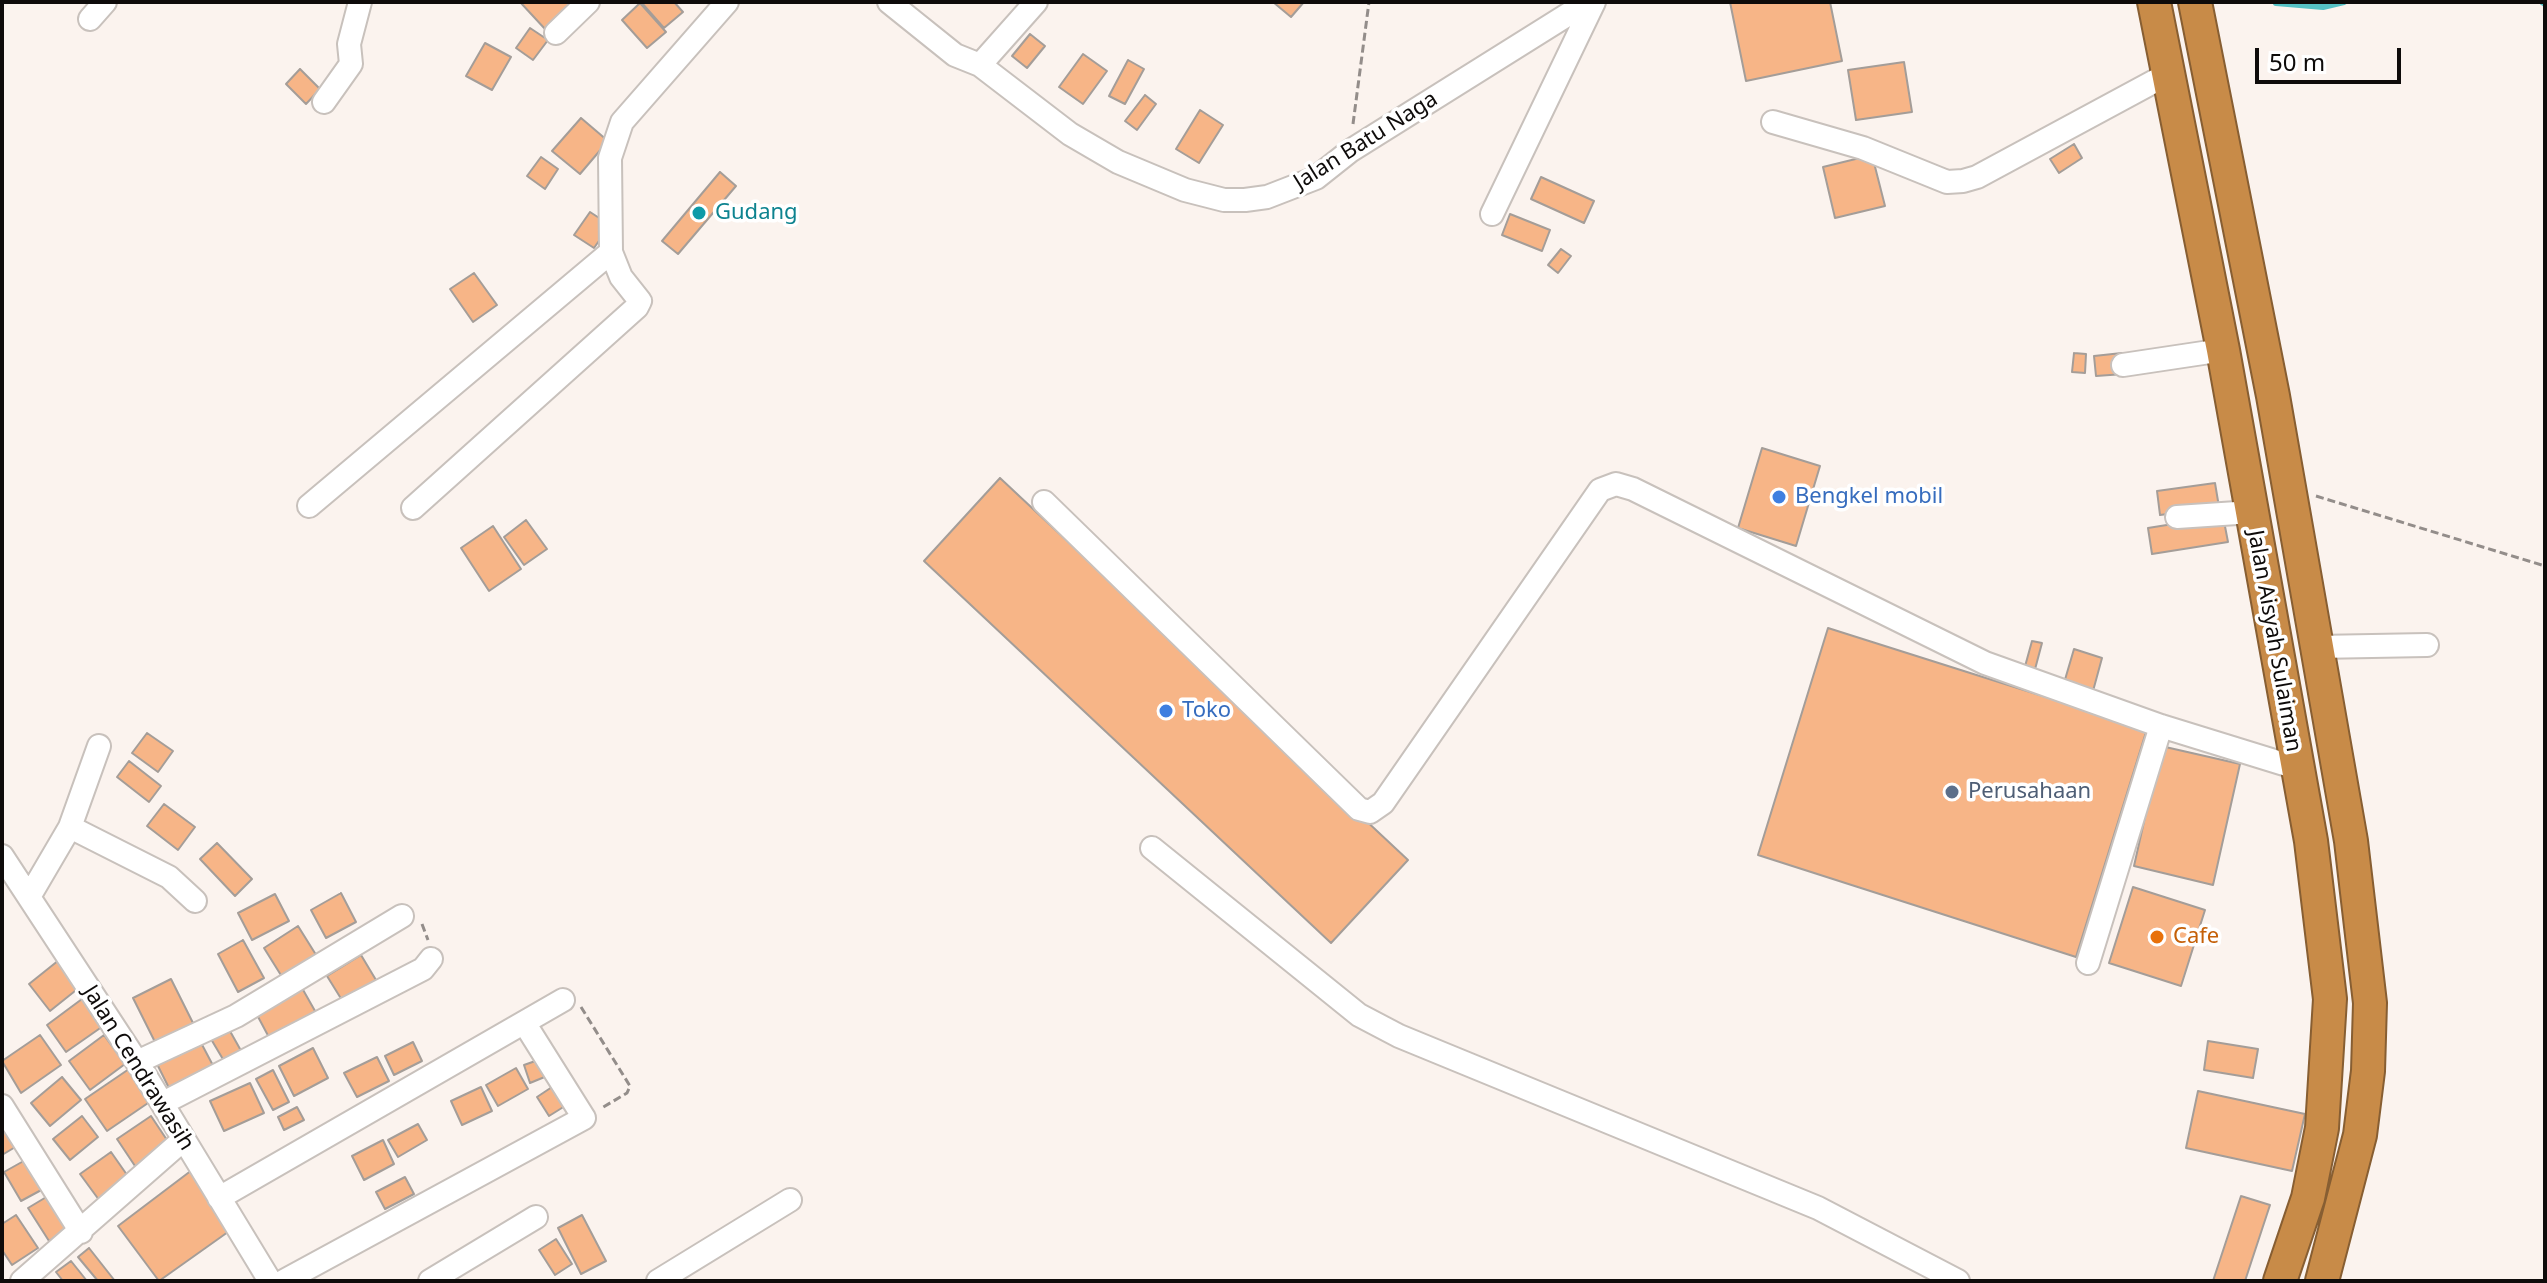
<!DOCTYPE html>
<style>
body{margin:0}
#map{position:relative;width:2547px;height:1283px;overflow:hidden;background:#fbf3ee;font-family:"Noto Sans",sans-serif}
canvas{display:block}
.frame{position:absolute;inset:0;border:4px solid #0e0b0a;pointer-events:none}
.scale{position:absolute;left:2255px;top:48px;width:146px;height:36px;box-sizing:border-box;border:4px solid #0e0b0a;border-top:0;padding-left:10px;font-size:24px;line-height:28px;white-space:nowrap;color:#0e0b0a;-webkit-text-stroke:6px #fff;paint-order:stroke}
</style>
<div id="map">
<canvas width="2547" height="1283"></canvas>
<div class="frame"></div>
<div class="scale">50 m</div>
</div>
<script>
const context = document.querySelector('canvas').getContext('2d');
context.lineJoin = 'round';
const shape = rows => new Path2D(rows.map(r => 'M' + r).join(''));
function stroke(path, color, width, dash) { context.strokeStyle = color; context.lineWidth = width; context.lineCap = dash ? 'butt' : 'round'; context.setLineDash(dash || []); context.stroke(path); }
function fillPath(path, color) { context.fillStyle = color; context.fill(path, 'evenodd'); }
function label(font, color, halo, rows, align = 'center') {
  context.font = font + ' "Noto Sans",sans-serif'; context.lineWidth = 7; context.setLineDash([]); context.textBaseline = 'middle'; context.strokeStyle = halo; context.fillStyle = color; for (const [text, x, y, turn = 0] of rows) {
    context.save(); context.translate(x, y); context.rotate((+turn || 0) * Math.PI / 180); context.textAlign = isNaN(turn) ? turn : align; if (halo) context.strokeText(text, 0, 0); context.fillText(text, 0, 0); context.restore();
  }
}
const stream = shape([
 [2542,2,2545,4],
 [2276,3,2323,7,2344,2]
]);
const building = shape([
 [520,2,568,2,571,6,545,29,520,2],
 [641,2,674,2,683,12,664,28,641,2],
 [1273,2,1304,2,1291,17,1273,2],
 [1730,2,1830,2,1842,61,1746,81,1730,2],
 [640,3,666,32,647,48,622,20,640,3],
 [530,28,548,40,533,60,516,48,530,28],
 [1030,34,1045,46,1027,68,1012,56,1030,34],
 [485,43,511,57,492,90,466,76,485,43],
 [1083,54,1107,71,1083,104,1059,87,1083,54],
 [1128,60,1144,69,1125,104,1109,96,1128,60],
 [1904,62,1912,112,1856,120,1848,70,1904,62],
 [300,69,320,89,306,104,286,84,300,69],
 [1145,95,1156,104,1137,130,1125,121,1145,95],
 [1200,110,1223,125,1199,163,1176,149,1200,110],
 [581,118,608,141,580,174,552,151,581,118],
 [2074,144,2082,158,2059,173,2050,159,2074,144],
 [1872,155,1885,206,1835,218,1823,167,1872,155],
 [541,157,558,169,545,189,527,176,541,157],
 [720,172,736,186,678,254,662,241,720,172],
 [1541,177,1594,201,1584,223,1531,199,1541,177],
 [590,212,610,225,594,248,574,235,590,212],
 [1510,214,1550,230,1542,251,1502,235,1510,214],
 [1561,249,1571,256,1558,273,1548,265,1561,249],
 [474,273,497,305,473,322,450,289,474,273],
 [2074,353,2086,354,2085,373,2072,372,2074,353],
 [2122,353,2124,374,2096,376,2094,356,2122,353],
 [1762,448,1820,466,1796,546,1738,528,1762,448],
 [1000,478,1408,860,1331,943,924,561,1000,478],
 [2215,483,2219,507,2160,515,2157,491,2215,483],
 [2223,516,2228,542,2152,554,2148,528,2223,516],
 [526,520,547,549,524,565,504,537,526,520],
 [493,526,521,569,489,591,461,548,493,526],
 [1828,628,2147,729,2076,957,1758,855,1828,628],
 [2032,641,2042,643,2034,673,2024,670,2032,641],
 [2074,649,2102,658,2093,691,2064,683,2074,649],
 [147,733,173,751,158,772,132,753,147,733],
 [2161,746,2240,764,2213,885,2134,866,2161,746],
 [129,761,161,786,149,802,117,777,129,761],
 [164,804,195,827,178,850,147,826,164,804],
 [217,843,252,879,235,896,200,859,217,843],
 [2133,887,2205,910,2181,986,2109,963,2133,887],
 [341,893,356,922,326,938,311,910,341,893],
 [275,894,289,921,252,940,238,913,275,894],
 [298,926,318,958,284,980,264,948,298,926],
 [243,940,264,978,238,992,218,954,243,940],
 [361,955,379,985,345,1005,327,976,361,955],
 [64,956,85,983,50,1011,29,984,64,956],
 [171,979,196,1029,158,1048,133,998,171,979],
 [302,988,319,1018,272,1043,256,1013,302,988],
 [86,996,106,1024,66,1052,47,1025,86,996],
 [226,1024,244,1056,227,1066,208,1034,226,1024],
 [40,1035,61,1065,21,1093,2,1061,40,1035],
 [104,1035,125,1064,90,1090,69,1061,104,1035],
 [199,1039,217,1073,173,1096,156,1062,199,1039],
 [2208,1041,2258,1049,2253,1078,2204,1070,2208,1041],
 [413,1042,422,1061,394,1075,385,1056,413,1042],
 [313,1048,328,1078,294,1096,279,1066,313,1048],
 [377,1057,389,1081,357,1097,344,1073,377,1057],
 [541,1059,547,1076,530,1083,524,1065,541,1059],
 [516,1068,528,1089,498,1106,486,1085,516,1068],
 [129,1069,151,1101,107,1131,85,1099,129,1069],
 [273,1070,289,1102,273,1110,256,1079,273,1070],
 [62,1077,81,1100,50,1126,31,1103,62,1077],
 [250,1083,264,1113,224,1131,210,1101,250,1083],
 [481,1087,492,1111,462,1125,451,1101,481,1087],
 [552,1087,565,1106,549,1116,537,1097,552,1087],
 [2198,1091,2305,1114,2292,1171,2186,1148,2198,1091],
 [297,1107,304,1120,284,1130,278,1117,297,1107],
 [2,1112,22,1143,2,1155,2,1112],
 [82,1116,98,1137,70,1160,53,1139,82,1116],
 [151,1116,171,1146,137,1169,117,1139,151,1116],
 [418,1124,427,1140,398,1157,388,1140,418,1124],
 [383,1140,394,1164,364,1180,352,1156,383,1140],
 [111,1152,132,1182,102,1204,80,1174,111,1152],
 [29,1158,45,1188,21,1201,4,1172,29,1158],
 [192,1170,235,1227,159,1281,118,1226,192,1170],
 [405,1177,414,1194,385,1209,376,1192,405,1177],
 [48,1196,68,1229,49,1241,28,1208,48,1196],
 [2241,1196,2270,1205,2245,1281,2213,1281,2241,1196],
 [16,1215,38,1248,12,1265,2,1250,2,1224,16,1215],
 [582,1215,606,1261,581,1274,558,1228,582,1215],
 [556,1239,572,1264,555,1275,539,1250,556,1239],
 [89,1248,115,1281,98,1281,78,1257,89,1248],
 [71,1261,87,1281,63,1281,56,1272,71,1261]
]);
const path = shape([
 [1353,124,1369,2],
 [2316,496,2545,566],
 [422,924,428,940],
 [581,1007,630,1086,627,1093,600,1109]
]);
const minor = shape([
 [889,2,955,55,980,65,1070,134,1118,162,1185,190,1224,200,1245,200,1267,197,1316,178,1350,151,1588,2],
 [90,19,105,2],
 [556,33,588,2],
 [980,65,1036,2],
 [324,102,351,64,349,44,360,2],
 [1773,122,1863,148,1947,182,1963,181,1977,177,2168,74],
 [1492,214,1594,2],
 [2123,365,2223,350],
 [1044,502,1359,809,1370,812,1383,803,1600,490,1616,484,1633,489,1985,663,2161,726,2297,768],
 [309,506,611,252],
 [413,508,637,307,640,301,621,277,611,252,610,158,622,122,727,2],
 [2177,517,2252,512],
 [2317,647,2427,645],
 [70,827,169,877,195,901],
 [1152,848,1359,1015,1399,1036,1818,1208,1958,1281],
 [2,856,137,1062,270,1281],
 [29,897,70,827,99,746],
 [2088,963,2161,726],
 [137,1062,236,1016,402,916],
 [163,1103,423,969,431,959],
 [2,1106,81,1232],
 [219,1198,563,1000],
 [22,1281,183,1140],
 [284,1281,584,1118,525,1024],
 [430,1281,536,1217],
 [658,1281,790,1200]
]);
const highway = shape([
 [2154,2,2223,350,2311,841,2330,999,2322,1128,2308,1198,2280,1281],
 [2195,2,2273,396,2317,647,2351,841,2370,1003,2368,1071,2360,1135,2322,1281]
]);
const markers = [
 [699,213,8,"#0f9aa8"],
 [1779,497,8,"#3f7fe0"],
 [1166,711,8,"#3f7fe0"],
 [1952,792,8,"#5c6f8a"],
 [2157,937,8,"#e8710a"]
];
const streetNames = [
 ["Jalan Batu Naga",1366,141,-32],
 ["Jalan Aisyah Sulaiman",2274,641,80],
 ["Jalan Cendrawasih",138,1068,58]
];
const cultureNames = [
 ["Gudang",715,213]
];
const shopNames = [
 ["Bengkel mobil",1795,497],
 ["Toko",1182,711]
];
const serviceNames = [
 ["Perusahaan",1968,792]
];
const foodNames = [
 ["Cafe",2173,937]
];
stroke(stream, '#55c1c4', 6);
fillPath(building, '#f7b587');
stroke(building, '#a49d98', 2);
stroke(minor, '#c8c1bc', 26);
stroke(highway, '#875e32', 36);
stroke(path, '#938d8a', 3, [8, 4]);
stroke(minor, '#fff', 22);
stroke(highway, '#c88b48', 32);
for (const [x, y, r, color] of markers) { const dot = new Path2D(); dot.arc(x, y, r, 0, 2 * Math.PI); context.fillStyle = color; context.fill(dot); stroke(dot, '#fff', 3); }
label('22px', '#0e0b0a', '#fff', streetNames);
label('22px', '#0d838f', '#fff', cultureNames, 'left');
label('22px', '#366cbe', '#fff', shopNames, 'left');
label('22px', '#4e5e75', '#fff', serviceNames, 'left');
label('22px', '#c56008', '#fff', foodNames, 'left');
</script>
